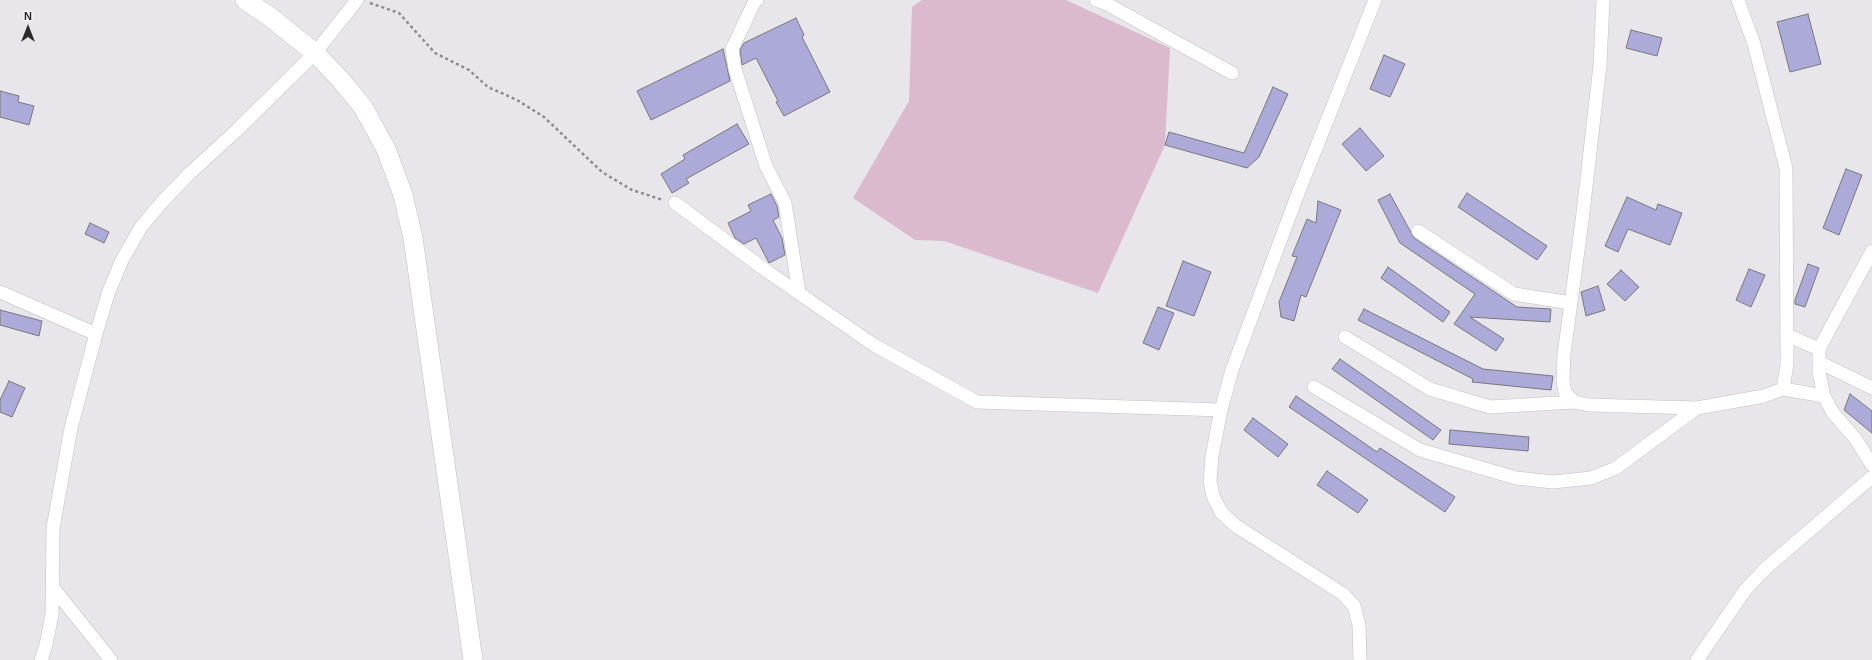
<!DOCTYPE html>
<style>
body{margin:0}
#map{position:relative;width:1872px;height:660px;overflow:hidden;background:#e8e6ea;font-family:Arial,sans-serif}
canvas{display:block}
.north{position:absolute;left:8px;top:8px;width:40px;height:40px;-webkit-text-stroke:3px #f5f4f7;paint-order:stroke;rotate:0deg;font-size:11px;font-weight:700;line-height:16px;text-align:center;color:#2a2a2b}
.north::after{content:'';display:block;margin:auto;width:14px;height:18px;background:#2a2a2b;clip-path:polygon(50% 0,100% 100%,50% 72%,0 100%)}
</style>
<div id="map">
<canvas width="1872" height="660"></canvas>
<div class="north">N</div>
</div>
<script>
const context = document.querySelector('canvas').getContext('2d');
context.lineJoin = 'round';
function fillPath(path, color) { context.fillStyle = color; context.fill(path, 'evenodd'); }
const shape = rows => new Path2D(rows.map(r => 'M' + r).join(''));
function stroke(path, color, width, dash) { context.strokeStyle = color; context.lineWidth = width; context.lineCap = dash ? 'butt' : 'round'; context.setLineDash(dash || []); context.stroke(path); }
const green = shape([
 [922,0,1066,0,1170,48,1165,145,1098,293,944,241,915,240,853,198,909,101,912,7]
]);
const building = shape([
 [1808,14,1821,64,1790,72,1777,22,1808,14],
 [796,18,804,35,802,37,830,92,784,116,776,102,778,101,756,58,742,65,740,50,744,43,796,18],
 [1631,30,1662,38,1657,56,1626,48,1631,30],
 [723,49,730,81,651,120,637,91,723,49],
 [1384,55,1405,64,1390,97,1370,89,1384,55],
 [1273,87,1288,94,1259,157,1247,168,1165,145,1169,132,1244,153,1273,87],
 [0,91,19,96,18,102,34,106,29,125,0,117,0,91],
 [737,124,749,144,686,179,689,183,672,193,661,174,685,159,683,155,737,124],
 [1360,128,1384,156,1366,171,1342,144,1360,128],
 [1846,169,1862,175,1839,235,1823,228,1846,169],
 [1467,193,1547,246,1537,260,1458,207,1467,193],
 [771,194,777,206,779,217,773,220,782,238,785,255,769,263,756,238,744,244,735,238,728,223,751,211,748,205,771,194],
 [1390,194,1414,238,1517,307,1551,309,1550,322,1470,317,1504,339,1496,351,1454,324,1475,294,1400,243,1378,200,1390,194],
 [1627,197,1656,210,1658,204,1682,213,1670,245,1628,229,1618,252,1605,246,1627,197],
 [1318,201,1341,210,1306,297,1301,295,1294,321,1281,317,1279,302,1297,257,1292,256,1307,219,1316,223,1318,201],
 [90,223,109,232,104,243,85,234,90,223],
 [1183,261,1211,272,1194,316,1166,306,1183,261],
 [1808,264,1819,268,1805,307,1795,304,1795,300,1808,264],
 [1388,267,1450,312,1443,322,1381,278,1388,267],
 [1749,269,1765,275,1751,307,1736,300,1749,269],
 [1621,270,1639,287,1625,301,1607,284,1621,270],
 [1598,286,1605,310,1586,316,1581,292,1598,286],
 [1158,307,1174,313,1159,350,1143,343,1158,307],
 [1364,309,1483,369,1553,376,1551,390,1472,382,1473,379,1358,320,1364,309],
 [0,310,42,321,39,336,0,325,0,310],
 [1340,359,1441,430,1433,440,1332,369,1340,359],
 [9,381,25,388,12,417,0,412,0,400,9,381],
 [1850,394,1872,411,1872,433,1844,410,1850,394],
 [1296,396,1377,452,1380,448,1455,497,1445,512,1289,407,1296,396],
 [1253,418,1288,444,1278,457,1244,430,1253,418],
 [1450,430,1529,437,1528,451,1449,444,1450,430],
 [1327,471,1368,500,1358,513,1317,485,1327,471]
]);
const path = shape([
 [370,3,399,13,435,53,469,70,488,87,517,100,544,117,602,172,632,190,663,200]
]);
const street = shape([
 [757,0,755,1,732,49,735,69,766,166,785,203,799,293],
 [1096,0,1107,4,1232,73],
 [1603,0,1600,65,1582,221,1564,354,1563,381,1565,392,1574,402,1589,405,1697,408,1764,396,1783,389,1824,396],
 [1738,0,1754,44,1786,168,1787,364,1783,389],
 [675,203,768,272,874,345,977,402,1221,410],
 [1418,231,1514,294,1571,303],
 [1872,251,1819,349,1819,372,1824,396,1833,413,1855,438,1872,465],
 [0,292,96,334],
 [1787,335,1819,349],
 [1345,337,1430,389,1490,407,1574,402],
 [1819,362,1872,388],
 [1314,387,1420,450,1516,478,1553,482,1591,478,1616,468,1697,408],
 [54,589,111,660],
 [41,660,46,645,52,614,53,528,71,428,96,334,108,294,121,262,141,227,162,202,189,174,237,130,315,53,357,0],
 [1360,660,1359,625,1354,606,1343,594,1236,526,1221,512,1213,496,1210,481,1212,456,1221,410,1232,370,1297,196,1375,0],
 [1697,660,1746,589,1766,568,1872,477]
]);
const secondary = shape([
 [245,0,269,16,315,53,340,79,363,107,386,149,403,195,413,238,473,660]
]);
fillPath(green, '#dbbace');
fillPath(building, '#abaad9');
stroke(building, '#77777b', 1);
stroke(street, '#c0bfc2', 14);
stroke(secondary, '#c0bfc2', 20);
stroke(path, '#8c8b8e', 2.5, [3, 3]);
stroke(street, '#fff', 13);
stroke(secondary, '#fff', 19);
</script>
